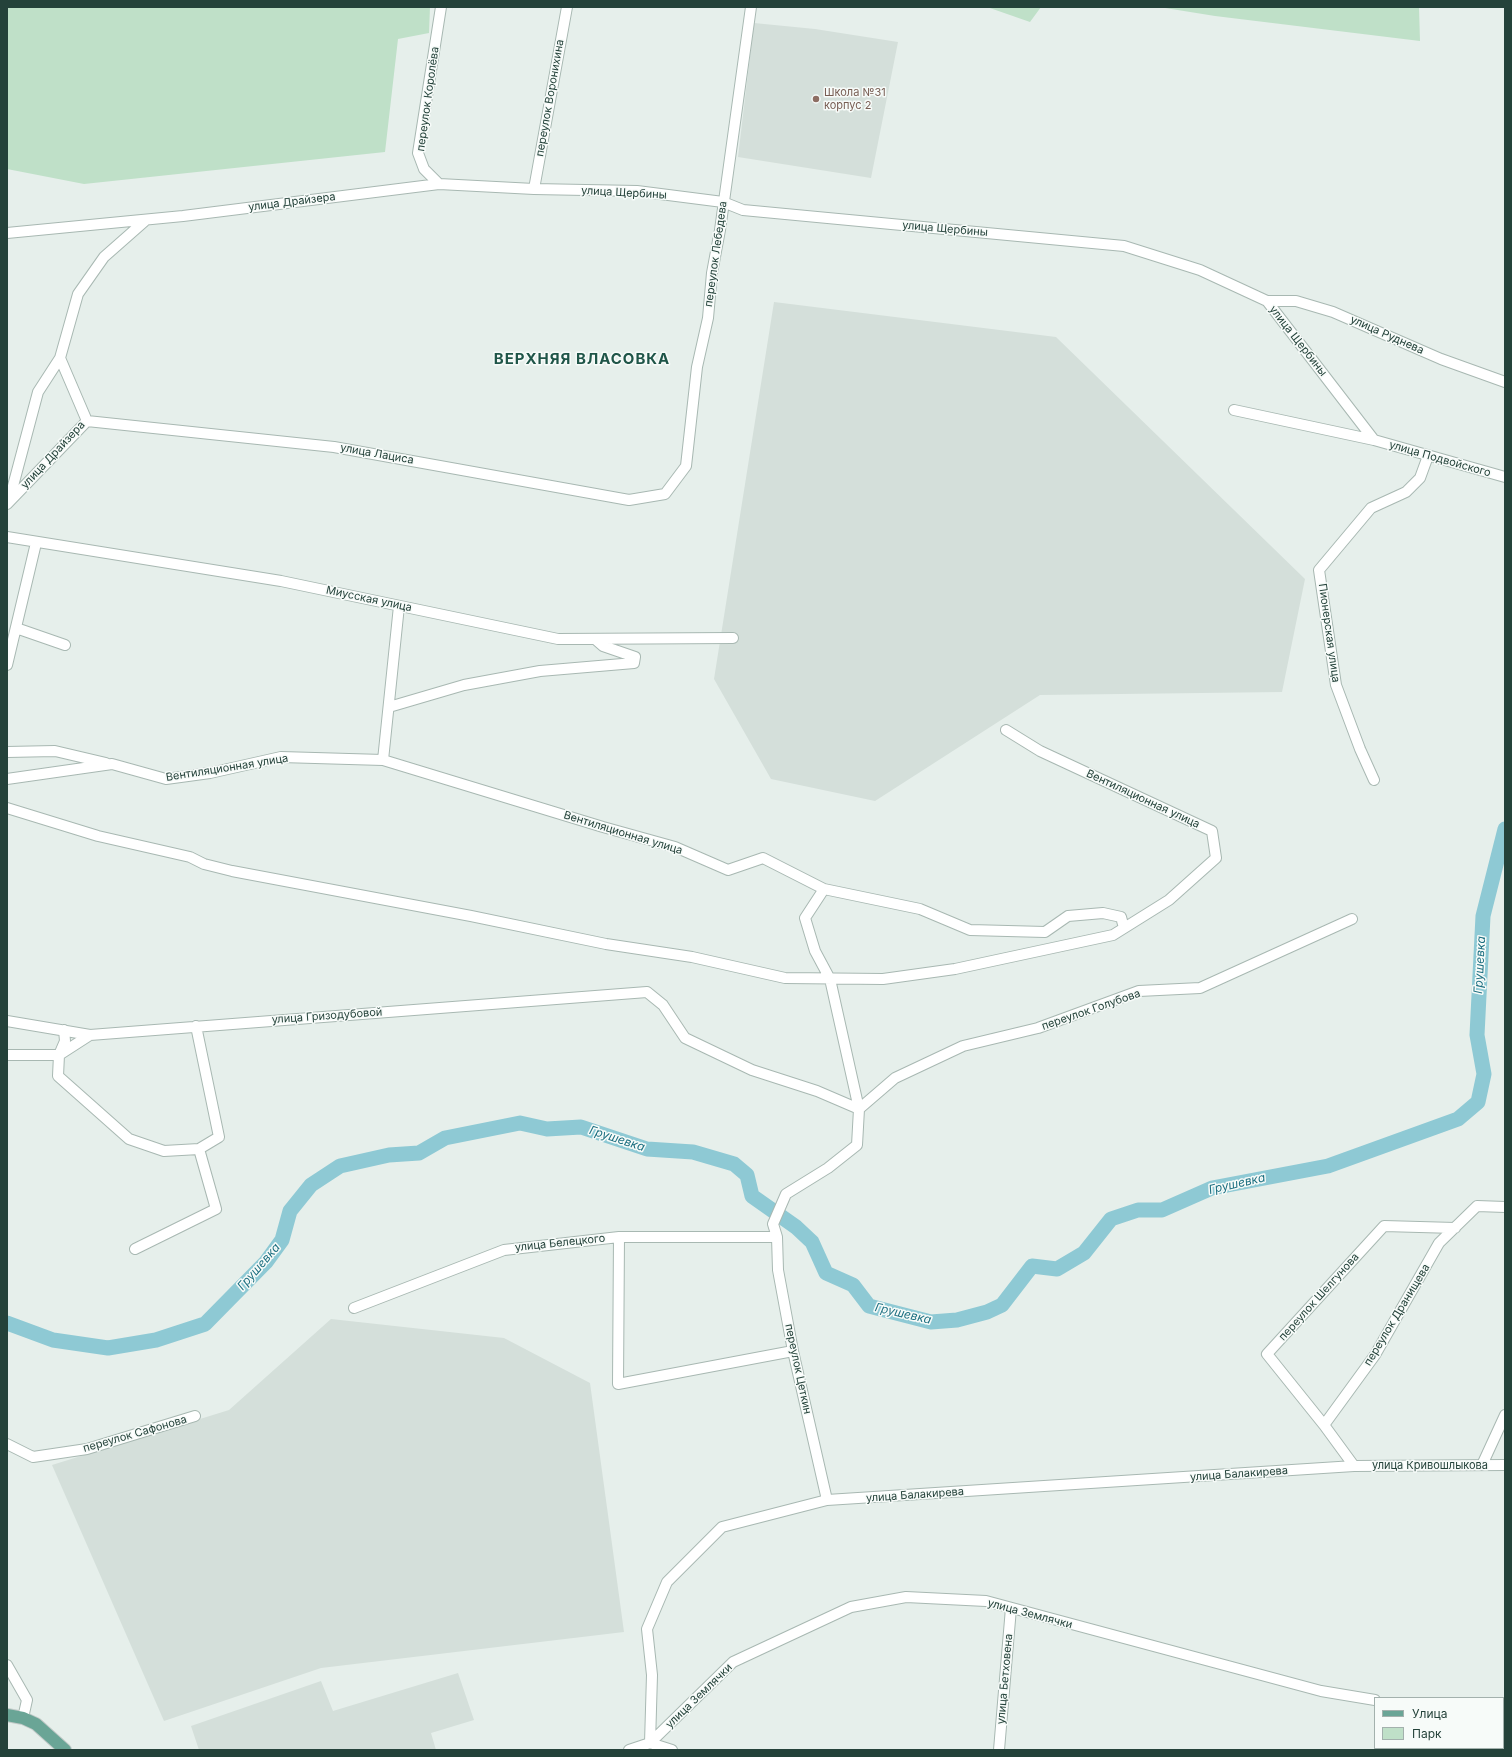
<!DOCTYPE html>
<meta charset="utf-8">
<style>
body{margin:0}
#map{position:relative;width:1512px;height:1757px;overflow:hidden;background:#e6efeb;font-family:Inter,sans-serif}
canvas{display:block}
.frame{position:absolute;inset:0;border:8px solid #24423a;pointer-events:none}
.legend{position:absolute;left:1374px;top:1697px;width:130px;height:52px;box-sizing:border-box;background:#f7fbf9;border:1px solid #a3b1ad;margin:0;padding:5px 7px;list-style:none;font-size:12px;color:#24423a}
.legend li{display:flex;align-items:center;gap:8px;height:20px}
.legend b{width:20px;border:1px solid #a3b1ad}
</style>
<div id="map">
<canvas width="1512" height="1757"></canvas>
<div class="frame"></div>
<ul class="legend">
<li><b style="height:5px;background:#6aa596"></b>Улица</li>
<li><b style="height:11px;background:#bfe0c8"></b>Парк</li>
</ul>
</div>
<script>
const context = document.querySelector('canvas').getContext('2d');
context.lineJoin = 'round';
function fillPath(path, color) { context.fillStyle = color; context.fill(path, 'evenodd'); }
const shape = rows => new Path2D(rows.map(r => 'M' + r).join(''));
function stroke(path, color, width, dash) { context.strokeStyle = color; context.lineWidth = width; context.lineCap = dash ? 'butt' : 'round'; context.setLineDash(dash || []); context.stroke(path); }
function label(font, color, halo, rows, align = 'center') {
  context.font = font + ' Inter,sans-serif'; context.lineWidth = 3; context.setLineDash([]); context.textBaseline = 'middle'; context.strokeStyle = halo; context.fillStyle = color; for (const [text, x, y, turn = 0] of rows) {
    context.save(); context.translate(x, y); context.rotate((+turn || 0) * Math.PI / 180); context.textAlign = isNaN(turn) ? turn : align; if (halo) context.strokeText(text, 0, 0); context.fillText(text, 0, 0); context.restore();
  }
}
const built = shape([
 [754,23,815,29,898,42,871,178,738,157],
 [774,302,1056,337,1305,579,1282,692,1040,695,875,801,771,779,714,679],
 [331,1319,504,1338,590,1383,624,1632,321,1668,164,1721,52,1465,229,1410],
 [458,1673,474,1720,431,1733,436,1750,199,1750,191,1726,321,1681,333,1711]
]);
const green = shape([
 [7,7,430,7,429,33,398,39,385,152,84,184,7,169],
 [987,7,1041,7,1030,22],
 [1159,7,1419,7,1420,41,1215,16]
]);
const river = shape([
 [7,1323,53,1340,108,1348,156,1340,205,1324,266,1262,282,1240,290,1211,311,1185,340,1166,389,1155,419,1153,445,1138,520,1123,547,1129,581,1127,647,1149,693,1152,734,1164,747,1175,752,1196,796,1227,812,1242,826,1273,853,1285,869,1306,931,1322,957,1320,987,1312,1002,1305,1032,1266,1057,1269,1084,1253,1111,1219,1138,1210,1162,1210,1212,1188,1328,1166,1458,1119,1478,1102,1484,1074,1477,1035,1483,916,1505,829]
]);
const minor = shape([
 [439,184,424,169,418,153,441,7],
 [534,189,567,7],
 [7,233,183,216,439,184,534,189,637,191,723,202,743,210,1124,246,1200,270,1267,301,1374,440],
 [1267,301,1296,301,1333,312,1441,359,1505,382],
 [1234,410,1374,440,1505,477],
 [87,421,334,447,629,500,665,494,686,466,697,367,708,318,712,273,720,230,751,7],
 [9,501,38,392,60,358],
 [7,504,87,421,60,358,78,294,104,257,146,220],
 [7,537,281,581,558,639,733,638],
 [16,628,65,645],
 [7,665,36,543],
 [389,707,464,685,540,671,634,663,635,657,603,646,595,639],
 [7,752,55,751,106,763],
 [383,760,399,606],
 [7,779,112,764,166,779,210,773,281,757,383,760,603,827,675,847,728,870,763,858,824,889,920,909,970,930,1045,932,1068,916,1103,913,1121,917,1124,928],
 [1374,780,1360,749,1336,685,1319,570,1371,508,1406,492,1420,478,1428,456],
 [7,808,98,836,190,857,204,864,232,871,471,916,606,944,692,957,785,978,883,979,955,969,1113,935,1169,900,1216,858,1212,831,1040,751,1006,730],
 [824,889,805,918,815,951,830,979,859,1109,895,1078,963,1046,1038,1028,1139,991,1200,988,1352,919],
 [7,1021,90,1035,647,992,663,1005,685,1038,752,1070,817,1091,859,1109,857,1145,828,1168,786,1194,773,1224,777,1237,778,1270,793,1351,827,1500],
 [64,1030,65,1041,59,1055,58,1076,129,1139,164,1151,199,1149,219,1137,196,1026],
 [7,1055,59,1055,90,1035],
 [619,1237,618,1384,793,1351],
 [135,1249,216,1209,199,1149],
 [354,1308,504,1250,619,1237,777,1237],
 [1324,1425,1267,1354,1384,1226,1455,1228],
 [7,1444,33,1457,87,1449,195,1416],
 [1482,1465,1505,1415],
 [1354,1466,1324,1425,1375,1355,1439,1243,1477,1206,1505,1207],
 [7,1665,27,1700,23,1718],
 [650,1743,652,1675,647,1629,667,1582,722,1527,827,1500,1354,1466,1505,1465],
 [650,1743,733,1662,851,1607,906,1597,986,1601,1321,1691,1375,1700],
 [1466,1748,1467,1750],
 [629,1750,650,1743,672,1750],
 [999,1750,1011,1608]
]);
const major = shape([
 [7,1715,23,1718,36,1724,65,1750]
]);
const markers = [
 [816,99,4,"#8d6e63"]
];
const educationNames = [
 ["Школа №31",824,93],
 ["корпус 2",824,106]
];
const streetNames = [
 ["переулок Воронихина",550,98,-80],
 ["переулок Королёва",428,99,-82],
 ["улица Щербины",624,193,3],
 ["улица Драйзера",292,202,-7],
 ["улица Щербины",945,229,5],
 ["переулок Лебедева",716,254,-82],
 ["улица Руднева",1387,335,24],
 ["улица Щербины",1298,341,52],
 ["улица Лациса",377,454,10],
 ["улица Драйзера",53,455,-47],
 ["улица Подвойского",1440,459,16],
 ["Миусская улица",369,599,12],
 ["Пионерская улица",1329,633,82],
 ["Вентиляционная улица",227,768,-9],
 ["Вентиляционная улица",1143,799,25],
 ["Вентиляционная улица",623,833,17],
 ["переулок Голубова",1091,1010,-19],
 ["улица Гризодубовой",327,1016,-4],
 ["улица Белецкого",560,1243,-6],
 ["переулок Шелгунова",1319,1297,-48],
 ["переулок Дранищева",1397,1315,-59],
 ["переулок Цеткин",798,1369,78],
 ["переулок Сафонова",135,1434,-16],
 ["улица Кривошлыкова",1430,1466],
 ["улица Балакирева",1239,1474,-4],
 ["улица Балакирева",915,1495,-4],
 ["улица Землячки",1030,1614,15],
 ["улица Бетховена",1005,1679,-85],
 ["улица Землячки",699,1696,-44]
];
const waterNames = [
 ["Грушевка",1480,965,-87],
 ["Грушевка",617,1139,18],
 ["Грушевка",1237,1184,-13],
 ["Грушевка",259,1267,-49],
 ["Грушевка",903,1314,13]
];
const districtNames = [
 ["ВЕРХНЯЯ ВЛАСОВКА",582,359]
];
fillPath(built, '#d4dfda');
fillPath(green, '#bfe0c8');
stroke(river, '#8ec9d4', 15);
stroke(minor, '#a8b8b2', 12);
stroke(major, '#c2cac8', 14);
stroke(minor, '#fff', 10);
stroke(major, '#6aa596', 12);
for (const [x, y, r, color] of markers) { const dot = new Path2D(); dot.arc(x, y, r, 0, 2 * Math.PI); context.fillStyle = color; context.fill(dot); stroke(dot, '#f7fbf9', 1.5); }
label('11px', '#785e54', '#f7fbf9', educationNames, 'left');
label('11px', '#24423a', '#f7fbf9', streetNames);
label('italic 12px', '#1c6f80', '#f7fbf9', waterNames);
context.letterSpacing = '1px';
label('bold 15px', '#1f5548', '#f7fbf9', districtNames);
context.letterSpacing = '0px';
</script>
